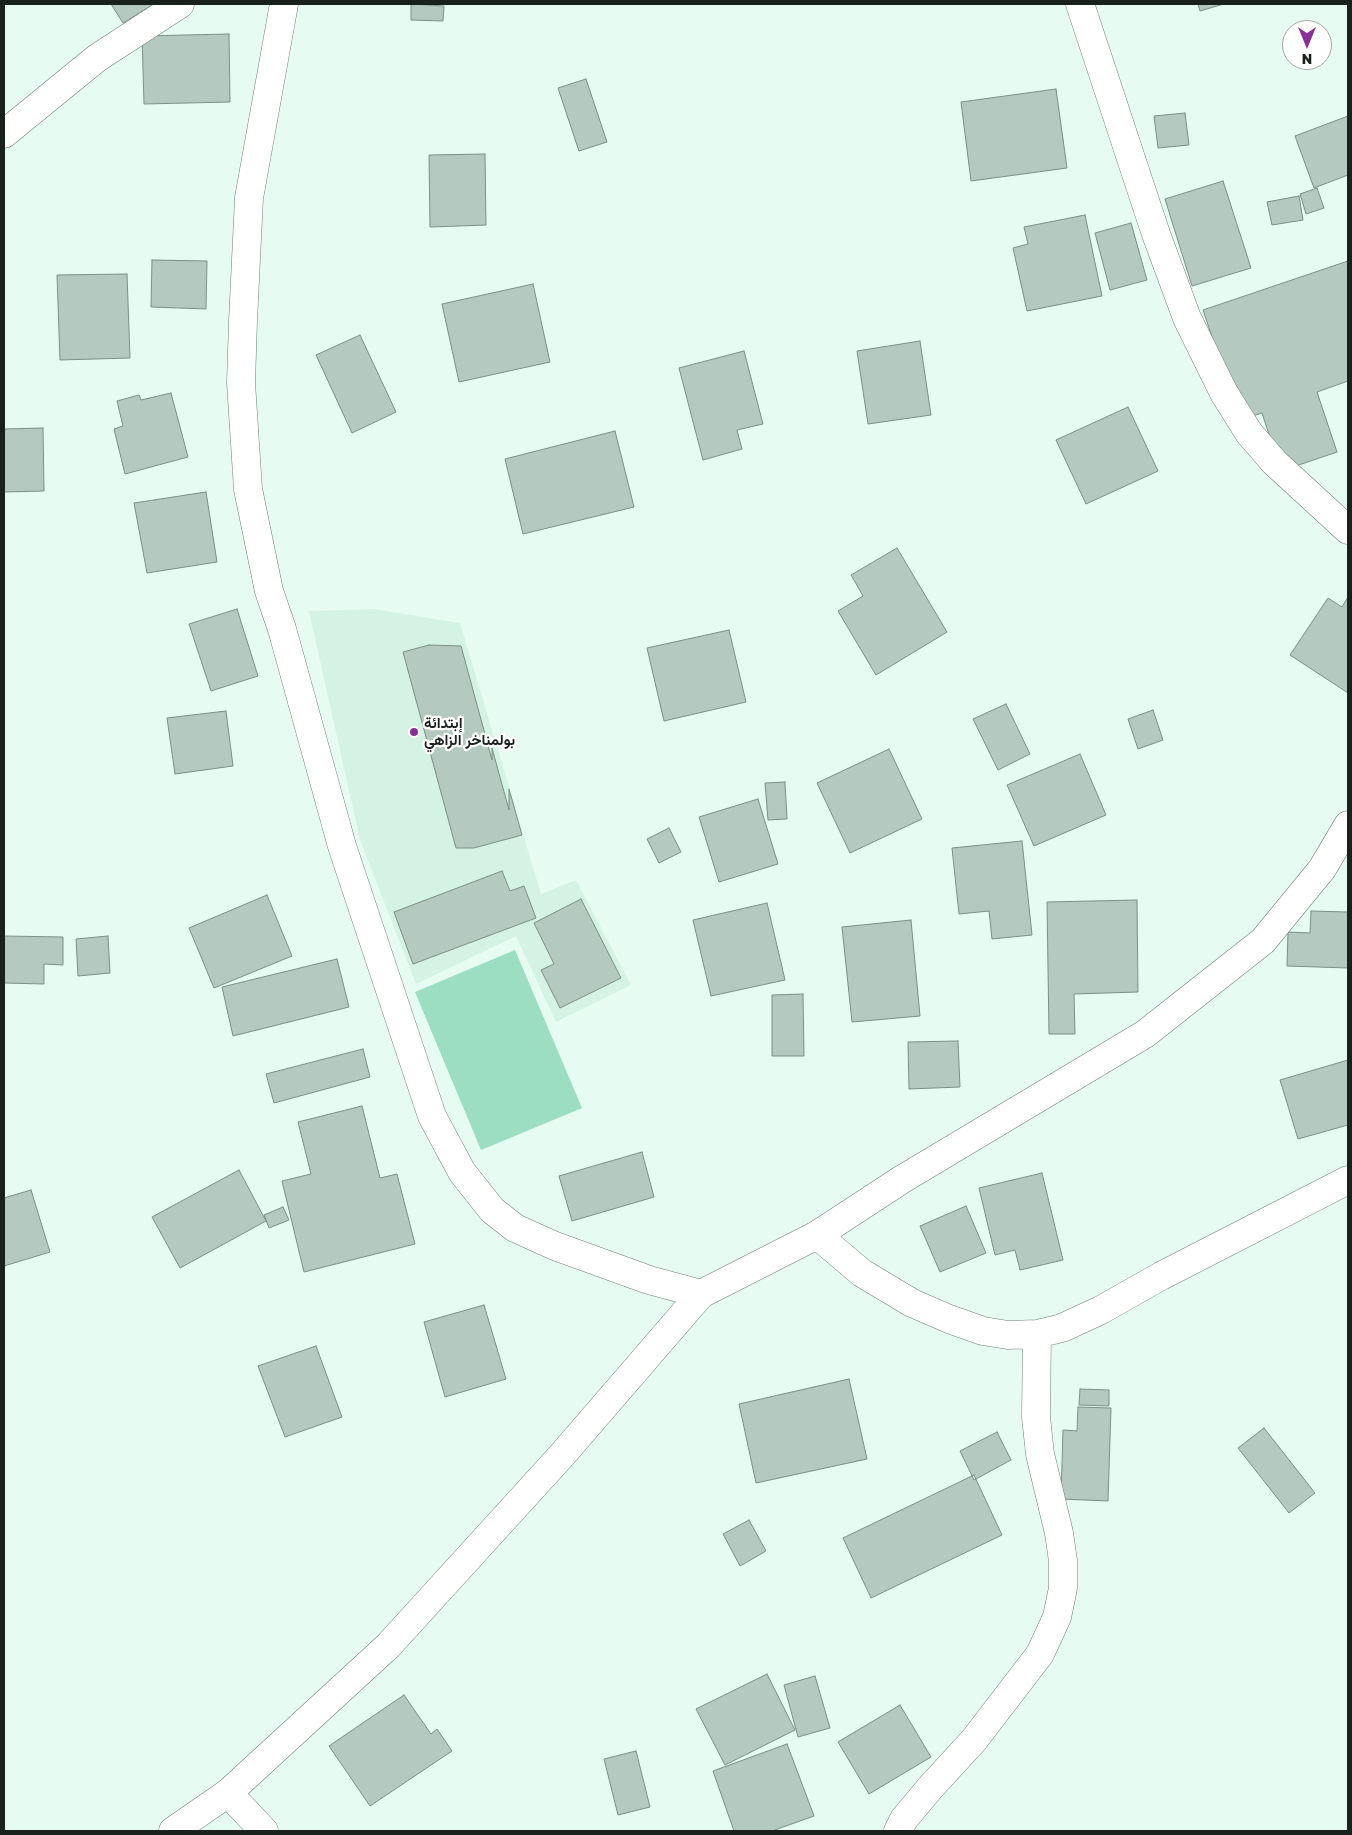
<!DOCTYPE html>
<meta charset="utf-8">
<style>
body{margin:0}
#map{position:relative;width:1352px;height:1835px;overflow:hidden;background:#e6fbf1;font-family:"Golos Text",sans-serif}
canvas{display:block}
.frame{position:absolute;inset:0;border:5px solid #19211d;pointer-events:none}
.north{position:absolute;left:1282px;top:20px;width:50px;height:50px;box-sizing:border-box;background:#fff;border:1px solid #a3a6a5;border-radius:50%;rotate:180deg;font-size:14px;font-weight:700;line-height:20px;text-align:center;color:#19211d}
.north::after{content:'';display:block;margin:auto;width:18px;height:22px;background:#8a2e9a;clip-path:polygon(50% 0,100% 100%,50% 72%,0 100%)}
</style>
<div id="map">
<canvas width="1352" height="1835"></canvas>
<div class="frame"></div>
<div class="north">N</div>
</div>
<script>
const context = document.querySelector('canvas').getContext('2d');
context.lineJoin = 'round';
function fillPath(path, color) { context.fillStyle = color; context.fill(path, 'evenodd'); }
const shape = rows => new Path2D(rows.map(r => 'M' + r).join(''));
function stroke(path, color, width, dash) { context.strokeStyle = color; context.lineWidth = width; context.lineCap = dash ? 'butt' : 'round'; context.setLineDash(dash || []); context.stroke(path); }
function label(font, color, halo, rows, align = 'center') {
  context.font = font + ' "Golos Text",Vazirmatn,sans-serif'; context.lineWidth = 4.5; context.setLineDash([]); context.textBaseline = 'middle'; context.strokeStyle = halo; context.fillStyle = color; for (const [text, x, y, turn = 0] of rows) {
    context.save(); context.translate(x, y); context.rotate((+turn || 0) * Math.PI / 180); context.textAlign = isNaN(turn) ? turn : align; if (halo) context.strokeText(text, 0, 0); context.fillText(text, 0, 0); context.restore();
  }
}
const built = shape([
 [374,609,460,623,541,894,576,880,631,985,556,1022,516,936,416,984,360,840,309,611]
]);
const green = shape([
 [515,950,582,1108,481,1150,415,992]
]);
const building = shape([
 [111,4,154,4,123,23,111,4],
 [411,4,444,6,443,21,411,20,411,4],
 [1198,4,1224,4,1200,11,1198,4],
 [229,34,230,102,144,104,142,36,229,34],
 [586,79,607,142,579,151,558,88,586,79],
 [1056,89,1067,168,971,181,961,102,1056,89],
 [1185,113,1189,145,1158,148,1154,116,1185,113],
 [1348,116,1348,175,1314,188,1295,136,1348,116],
 [485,154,486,225,430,227,429,155,485,154],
 [1223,181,1251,268,1192,286,1165,199,1223,181],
 [1317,188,1324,208,1306,214,1300,194,1317,188],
 [1299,196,1303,220,1272,225,1267,202,1299,196],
 [1085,215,1102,296,1027,311,1013,248,1028,244,1024,227,1085,215],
 [1131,223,1147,280,1110,290,1095,233,1131,223],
 [152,260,207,261,206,309,151,307,152,260],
 [1348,261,1348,381,1317,392,1337,452,1281,471,1262,413,1240,420,1203,310,1348,261],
 [127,274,130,358,60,360,57,275,127,274],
 [533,284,550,362,459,382,442,304,533,284],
 [360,335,396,412,352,433,316,355,360,335],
 [920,341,931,415,868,424,857,351,920,341],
 [744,351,763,424,737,430,742,449,703,460,679,368,744,351],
 [171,393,188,457,125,474,114,429,123,426,117,401,139,395,141,400,171,393],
 [1128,407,1158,471,1086,504,1056,440,1128,407],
 [43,428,44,491,4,492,4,429,43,428],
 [615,431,634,507,523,534,505,459,615,431],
 [206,492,217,562,147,573,134,503,206,492],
 [897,548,947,632,876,675,838,611,863,596,851,575,897,548],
 [1348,597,1348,693,1290,655,1328,598,1342,607,1348,597],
 [237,609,258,676,211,691,189,624,237,609],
 [729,630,746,702,664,721,647,648,729,630],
 [429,645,461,646,492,760,492,748,509,810,509,789,522,835,474,848,456,848,403,652,429,645],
 [1006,704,1030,754,998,770,973,719,1006,704],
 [1153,710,1163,740,1138,749,1128,719,1153,710],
 [226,711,233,766,175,774,167,718,226,711],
 [889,749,922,819,850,853,817,783,889,749],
 [1080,754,1106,815,1034,846,1007,785,1080,754],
 [785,782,787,819,768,820,765,783,785,782],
 [758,799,778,864,719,882,699,817,758,799],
 [669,828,681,852,659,863,647,839,669,828],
 [1022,841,1032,935,992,939,989,911,959,914,952,848,1022,841],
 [502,871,510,891,524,886,536,918,413,964,394,912,502,871],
 [267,895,292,956,214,988,189,928,267,895],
 [581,899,621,978,560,1008,541,970,554,964,534,923,581,899],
 [1137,900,1138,992,1074,994,1075,1034,1049,1034,1047,902,1137,900],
 [767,903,785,980,711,996,693,920,767,903],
 [1311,911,1348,912,1348,968,1287,966,1288,932,1310,933,1311,911],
 [911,920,920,1016,852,1022,842,927,911,920],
 [4,936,63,937,63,965,44,964,44,984,4,983,4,936],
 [108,936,110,973,78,976,76,939,108,936],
 [337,959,349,1007,233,1036,222,987,337,959],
 [803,994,804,1056,772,1056,772,995,803,994],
 [958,1041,960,1087,909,1089,908,1042,958,1041],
 [363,1049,370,1077,274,1103,266,1074,363,1049],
 [1348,1060,1348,1125,1298,1139,1280,1080,1348,1060],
 [362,1106,380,1178,397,1174,415,1244,304,1272,282,1181,311,1174,298,1122,362,1106],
 [642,1152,654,1197,572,1221,559,1176,642,1152],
 [239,1170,266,1221,180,1268,152,1217,239,1170],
 [1042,1173,1063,1260,1020,1270,1015,1250,995,1255,979,1188,1042,1173],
 [31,1190,50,1252,4,1266,4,1198,31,1190],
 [966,1206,986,1253,940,1272,920,1226,966,1206],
 [283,1207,289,1220,269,1228,264,1215,283,1207],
 [484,1305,506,1379,445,1397,424,1322,484,1305],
 [316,1346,342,1417,285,1437,258,1366,316,1346],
 [849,1379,867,1459,756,1483,739,1404,849,1379],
 [1080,1389,1109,1390,1109,1406,1079,1405,1080,1389],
 [1078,1407,1111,1408,1108,1501,1061,1499,1063,1430,1077,1431,1078,1407],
 [1264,1428,1315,1493,1289,1513,1238,1448,1264,1428],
 [997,1432,1011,1460,974,1480,960,1451,997,1432],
 [974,1475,1002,1535,871,1598,843,1538,974,1475],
 [749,1520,766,1551,740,1566,723,1534,749,1520],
 [767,1674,795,1730,725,1765,696,1709,767,1674],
 [815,1676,830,1728,798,1737,784,1685,815,1676],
 [404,1695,431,1734,437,1729,452,1751,370,1806,329,1746,404,1695],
 [900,1705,931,1757,869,1794,838,1742,900,1705],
 [787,1744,814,1816,772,1831,734,1831,713,1771,787,1744],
 [636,1751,650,1807,618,1815,604,1759,636,1751]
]);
const street = shape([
 [284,4,249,198,243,321,241,383,248,489,269,591,282,629,342,846,432,1116,462,1172,492,1210,515,1228,555,1246,649,1280,701,1294],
 [1080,4,1156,234,1187,318,1224,393,1249,433,1274,462,1348,530],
 [4,134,97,58,180,4],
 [817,1235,862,1273,912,1303,949,1319,983,1331,1008,1335,1037,1334,1062,1328,1101,1310,1161,1276,1348,1180],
 [228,1793,264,1831],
 [898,1831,904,1819,930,1788,974,1740,1040,1654,1057,1617,1063,1588,1063,1561,1059,1533,1040,1454,1036,1417,1037,1334]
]);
const secondary = shape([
 [173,1831,228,1793,388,1646,562,1455,701,1294,817,1235,901,1180,1145,1034,1263,941,1322,869,1348,825]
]);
const markers = [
 [414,732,5,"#8a2e9a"]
];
const poiNames = [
 ["إبتدائة",424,723],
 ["بولمناخر الزاهي",424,740]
];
fillPath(built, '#d5f3e5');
fillPath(green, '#9cdec1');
fillPath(building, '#b4c9bf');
stroke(building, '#7c8f86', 1);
stroke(street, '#6d8178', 29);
stroke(secondary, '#6d8178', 29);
stroke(street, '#fff', 28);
stroke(secondary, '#fff', 28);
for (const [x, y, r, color] of markers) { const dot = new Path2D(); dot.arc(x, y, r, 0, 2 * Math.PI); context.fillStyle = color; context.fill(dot); stroke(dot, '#fff', 2); }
label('bold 15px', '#19211d', '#fff', poiNames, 'left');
</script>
